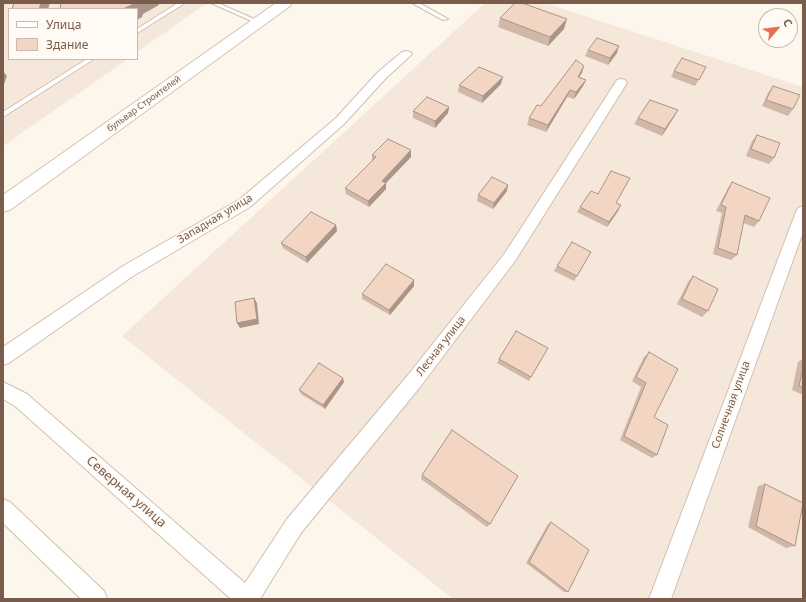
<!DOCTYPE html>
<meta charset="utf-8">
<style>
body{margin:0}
#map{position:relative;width:806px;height:602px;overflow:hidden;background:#fdf6ec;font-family:"Noto Sans",sans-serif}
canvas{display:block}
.frame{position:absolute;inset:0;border:4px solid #7a5c4d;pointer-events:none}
.legend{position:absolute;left:8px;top:8px;width:130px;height:52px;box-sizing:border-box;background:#fffaf3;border:1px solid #cabbb1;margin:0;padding:5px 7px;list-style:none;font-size:12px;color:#7a5c4d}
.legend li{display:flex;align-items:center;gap:8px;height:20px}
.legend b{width:20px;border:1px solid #cabbb1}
.north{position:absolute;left:758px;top:8px;width:40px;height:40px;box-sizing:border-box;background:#fffaf3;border:1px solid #cabbb1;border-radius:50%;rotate:62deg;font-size:11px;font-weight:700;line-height:16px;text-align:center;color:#7a5c4d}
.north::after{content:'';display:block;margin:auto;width:14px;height:18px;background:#e76f51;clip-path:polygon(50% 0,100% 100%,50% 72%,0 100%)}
</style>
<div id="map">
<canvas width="806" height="602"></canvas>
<div class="frame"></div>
<ul class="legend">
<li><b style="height:5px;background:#fff"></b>Улица</li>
<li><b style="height:11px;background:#f3d5c3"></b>Здание</li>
</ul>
<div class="north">С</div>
</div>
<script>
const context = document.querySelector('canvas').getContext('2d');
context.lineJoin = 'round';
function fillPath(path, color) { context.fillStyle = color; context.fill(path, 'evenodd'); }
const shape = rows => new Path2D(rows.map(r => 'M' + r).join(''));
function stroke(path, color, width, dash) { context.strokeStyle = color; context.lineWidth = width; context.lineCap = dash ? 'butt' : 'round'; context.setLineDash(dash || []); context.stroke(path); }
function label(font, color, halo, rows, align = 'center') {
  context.font = font + ' "Noto Sans",sans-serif'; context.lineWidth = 3.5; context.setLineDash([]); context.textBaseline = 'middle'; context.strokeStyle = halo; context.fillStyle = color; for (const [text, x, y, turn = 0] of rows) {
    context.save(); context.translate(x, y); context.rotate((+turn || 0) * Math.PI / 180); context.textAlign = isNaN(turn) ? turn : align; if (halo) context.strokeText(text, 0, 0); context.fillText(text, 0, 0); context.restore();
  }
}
const residential = shape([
 [3,3,207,3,137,52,137,9,9,9,9,59,128,59,3,146],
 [485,3,545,3,803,87,803,599,453,599,122,336]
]);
const service = shape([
 [178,3,185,3,137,33,137,29,178,3],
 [211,3,218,3,261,22,256,23,211,3],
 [412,3,419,3,448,19,443,20,412,3],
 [87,59,94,59,3,117,3,112,87,59]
]);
const minor = shape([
 [406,51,410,52,412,54,410,56,386,78,344,124,250,207,133,276,9,363,3,365,3,347,123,266,240,199,336,118,378,72,402,52,406,51],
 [621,79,625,80,627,83,515,261,420,387,301,533,260,599,231,599,15,406,3,399,3,382,27,394,245,583,287,519,408,375,505,253,617,80,621,79],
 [803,206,803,232,671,599,649,599,796,212,798,208,803,206],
 [3,499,10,502,104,591,107,599,81,599,3,523,3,499]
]);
const secondary = shape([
 [276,3,292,3,290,6,10,210,3,212,3,195,276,3]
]);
const wall = shape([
 [500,18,564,29,548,46,498,27],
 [588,50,617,53,608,65,585,56],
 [706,67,695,86,671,77,674,71],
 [582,73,579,77,586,80,583,86,574,99,567,97,546,132,527,125,529,118,541,106],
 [501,84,482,103,458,92,459,85],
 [773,86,793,109,788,116,762,106,768,93],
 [449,107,448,113,435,128,413,118,413,111],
 [678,110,662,136,634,124,638,118],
 [757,135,774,158,769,164,746,156,752,141],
 [411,150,411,157,386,183,386,189,369,207,346,194,345,188,372,161,372,155],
 [732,182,759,221,754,227,743,223,737,255,731,260,713,254,722,213,716,211,728,188],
 [507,191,493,209,477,201,478,195],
 [616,203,618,211,607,227,577,212,580,207],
 [336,225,337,231,307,263,283,248,281,243],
 [588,257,574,281,554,271,557,266],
 [693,276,708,311,702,317,677,304,688,282],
 [414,280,414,286,390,315,362,299,362,294],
 [548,348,529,381,497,363,499,359],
 [649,352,657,455,652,458,620,440,641,387,632,381,644,357],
 [803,359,803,395,792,390,798,362],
 [344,382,325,409,301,394,299,390],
 [422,475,490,524,487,527,421,479],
 [765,484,795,546,786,548,748,527,758,486],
 [551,522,568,592,564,592,526,563,548,524]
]);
const shadedWall = shape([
 [41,3,50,3,48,9,39,9],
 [136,3,158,3,159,5,143,14,142,17,137,20,137,9,123,9],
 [567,19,564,29,548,46,550,37],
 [619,46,617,53,608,65,610,58],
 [584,66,582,73,575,83,578,77],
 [3,71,7,76,3,87],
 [503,77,501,84,482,103,483,96],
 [586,80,583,86,574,99,576,92],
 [570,90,567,97,546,132,548,125],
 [449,107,448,113,435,128,435,121],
 [678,110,674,117,662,136,665,129],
 [411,150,411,157,386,183,386,189,369,207,368,201,382,181],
 [508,185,507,191,493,209,494,203],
 [621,205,618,211,607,227,609,222],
 [336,225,337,231,307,263,306,257],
 [414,280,414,286,390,315,389,310],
 [254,298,257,303,259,324,240,328,237,323],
 [343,378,344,382,325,409,323,405]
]);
const building = shape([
 [14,3,41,3,39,9,12,9,14,3],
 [61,3,136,3,123,9,60,9,61,3],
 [515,3,522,3,567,19,550,37,500,18,515,3],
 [597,38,619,46,610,58,588,50,597,38],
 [682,58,706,67,699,80,674,71,682,58],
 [576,60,584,66,578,77,586,80,576,92,570,90,548,125,529,118,537,105,541,106,576,60],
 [479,67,503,77,483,96,459,85,479,67],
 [773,86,800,95,793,109,766,100,773,86],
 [427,97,449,107,435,121,413,111,427,97],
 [650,100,678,110,665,129,638,118,650,100],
 [757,135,780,143,774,158,751,149,757,135],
 [388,139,411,150,382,181,386,183,368,201,345,188,376,157,372,155,388,139],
 [611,171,630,178,616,203,621,205,609,222,580,207,591,191,598,194,611,171],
 [492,177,508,185,494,203,478,195,492,177],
 [732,182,770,198,759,221,745,215,737,255,718,248,726,207,721,205,732,182],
 [311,212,336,225,306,257,281,243,311,212],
 [572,242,591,252,577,276,557,266,572,242],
 [386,264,414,280,389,310,362,294,386,264],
 [693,276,718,289,708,311,682,299,693,276],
 [254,298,257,319,237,323,235,302,254,298],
 [516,331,548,348,531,377,499,359,516,331],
 [649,352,678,369,654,417,668,425,657,455,624,436,646,383,636,377,649,352],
 [319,363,343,378,323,405,299,390,319,363],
 [803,369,803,387,799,386,803,369],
 [452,430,518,476,490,524,422,475,452,430],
 [765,484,803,503,795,546,756,526,765,484],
 [551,522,589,550,568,592,529,562,551,522]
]);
const farStreetnames = [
 ["бульвар Строителей",144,104,-36]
];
const streetNames = [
 ["Западная улица",215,219,-31],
 ["Лесная улица",441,346,-52],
 ["Солнечная улица",731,405,-70]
];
const nearStreetnames = [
 ["Северная улица",126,492,41]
];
fillPath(residential, '#f5e8da');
stroke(service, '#d1beb0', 2);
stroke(minor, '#d1beb0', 2);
stroke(secondary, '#d6c0b0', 2);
fillPath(service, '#fff');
fillPath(minor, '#fff');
fillPath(secondary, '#fff');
fillPath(wall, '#d1b7a8');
fillPath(shadedWall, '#aa9588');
fillPath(building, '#f3d5c3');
stroke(building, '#aa9588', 1);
label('9px', '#7a5c4d', '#fffaf3', farStreetnames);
label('11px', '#7a5c4d', '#fffaf3', streetNames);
label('13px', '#7a5c4d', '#fffaf3', nearStreetnames);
</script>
